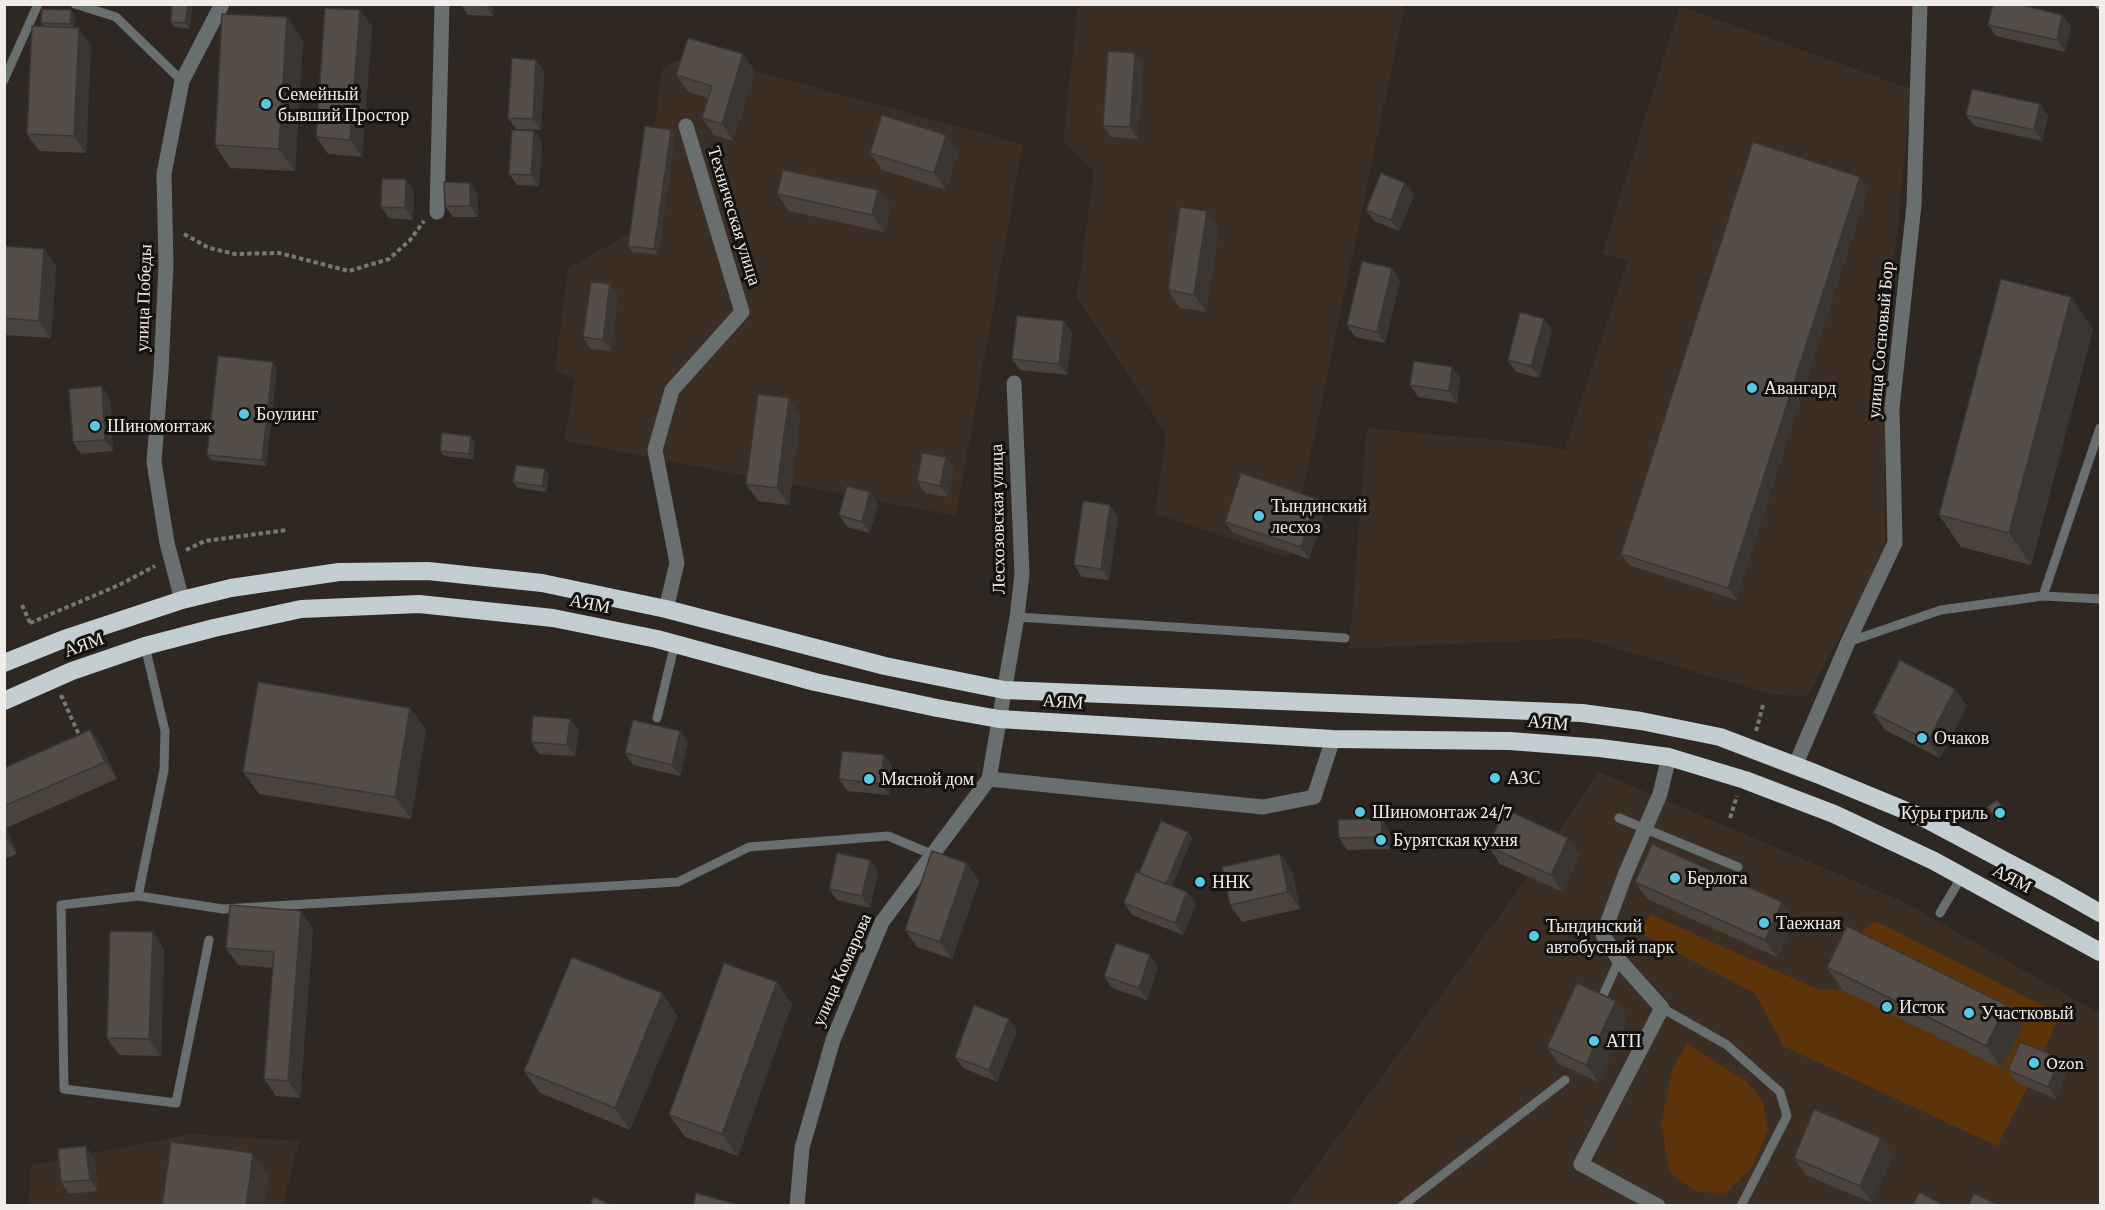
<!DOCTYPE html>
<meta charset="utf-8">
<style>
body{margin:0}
#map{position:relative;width:2105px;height:1210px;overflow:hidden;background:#2e2722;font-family:"Crimson Pro",serif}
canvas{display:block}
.frame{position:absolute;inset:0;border:6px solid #f1ece8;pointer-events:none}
</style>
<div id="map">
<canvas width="2105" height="1210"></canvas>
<div class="frame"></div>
</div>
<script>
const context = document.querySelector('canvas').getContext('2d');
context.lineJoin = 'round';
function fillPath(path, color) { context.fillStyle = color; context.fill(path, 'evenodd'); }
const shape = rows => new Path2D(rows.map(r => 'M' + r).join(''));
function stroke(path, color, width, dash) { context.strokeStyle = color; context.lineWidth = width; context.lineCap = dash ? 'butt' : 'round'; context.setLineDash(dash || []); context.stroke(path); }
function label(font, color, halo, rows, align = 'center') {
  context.font = font + ' "Crimson Pro",serif'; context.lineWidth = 6; context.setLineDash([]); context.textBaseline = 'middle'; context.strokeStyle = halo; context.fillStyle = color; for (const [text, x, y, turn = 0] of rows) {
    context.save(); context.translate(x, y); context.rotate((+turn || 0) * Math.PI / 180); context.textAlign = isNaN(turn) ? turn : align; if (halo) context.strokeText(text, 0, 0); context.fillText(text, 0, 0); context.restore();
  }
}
const built = shape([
 [1078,5,1405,5,1289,558,1155,514,1166,434,1077,297,1094,171,1063,141],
 [1680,6,1911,89,1894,264,1885,409,1885,553,1808,696,1774,695,1580,638,1349,649,1367,428,1528,443,1565,450,1628,261,1602,254],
 [693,54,1023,144,956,516,564,441,575,379,555,370,568,268,638,229,663,67],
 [1599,772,1904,902,2100,1014,2100,1205,1287,1206,1529,875],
 [192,1134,299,1141,283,1205,29,1206,31,1165]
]);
const green = shape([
 [1650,914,1817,989,1842,990,2001,1068,2022,1028,1863,949,1857,934,1875,921,2060,1014,2034,1075,1997,1146,1783,1046,1756,994,1640,933],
 [1687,1044,1747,1082,1763,1101,1768,1130,1752,1167,1726,1193,1697,1192,1670,1173,1661,1125,1672,1069]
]);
const path = shape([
 [184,234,209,248,235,254,279,253,349,271,389,259,410,240,424,221],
 [186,550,205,541,287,530],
 [22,605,31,625],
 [30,623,119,585,155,566],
 [61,695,80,737],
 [1756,731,1763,705],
 [1730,818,1737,796]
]);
const lane = shape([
 [75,4,116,17,182,81],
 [2099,4,2100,5],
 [4,80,38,4],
 [2043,596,2100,599],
 [1017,617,1345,638],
 [1848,642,1941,610,2043,596,2100,428],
 [657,718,675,643],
 [1619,818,1738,867],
 [138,896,164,770,165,731,145,646],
 [1940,913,1962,876],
 [209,940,176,1103,64,1089,61,905,138,896,223,909,678,882,749,847,888,836,931,854],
 [1601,1000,1619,960],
 [1662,1008,1727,1045,1780,1092,1787,1116,1741,1206],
 [1402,1206,1565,1080]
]);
const street = shape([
 [437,212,442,4],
 [182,600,167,543,154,462,161,371,166,265,164,174,182,81,222,4],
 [666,609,677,563,655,450,672,390,742,312,686,126],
 [1795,766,1848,642,1895,543,1892,408,1914,205,1920,4],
 [989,779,1263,807,1314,797,1333,739],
 [797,1206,802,1148,833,1040,882,922,989,779,1017,617,1022,574,1014,383],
 [1658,1206,1581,1164,1662,1008,1619,960,1603,935,1625,875,1660,794,1669,757]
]);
const highway = shape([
 [4,663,64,639,182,600,231,588,339,572,428,571,542,583,666,609,885,666,1004,690,1582,713,1641,721,1720,737,1817,774,1926,819,2056,888,2100,913],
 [4,701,72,671,145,646,214,628,301,609,419,604,553,618,657,639,815,682,937,708,999,719,1333,739,1510,741,1600,748,1669,757,1745,780,1834,814,1934,861,2100,952]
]);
const wall = shape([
 [172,4,192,4,190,29,175,27,171,22],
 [460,4,493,4,493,16,468,15],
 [71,10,75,15,74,28,91,45,86,153,39,151,27,134,44,26,41,23],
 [360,10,372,27,362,157,328,154,316,137],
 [287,17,303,40,295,171,230,168,215,145],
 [1988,25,2071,26,2065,52,1996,36],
 [1135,53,1143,65,1138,139,1111,137,1103,126],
 [536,60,544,71,541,130,516,129,508,118],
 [755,71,733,141,714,135,702,118,708,98,688,92,676,75],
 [2040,104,2048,116,2042,141,1974,126,1966,115],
 [671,130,675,136,658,255,632,252,628,246],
 [534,131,542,142,539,186,517,185,509,174],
 [958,152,946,190,882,170,870,153],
 [1405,183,1414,195,1399,231,1374,221,1366,210],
 [1868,188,1736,600,1629,565,1621,554],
 [414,190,413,220,389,218,381,207],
 [878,190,890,207,884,232,789,211,777,194],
 [478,194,478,217,453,217,445,206],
 [1219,228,1206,312,1180,308,1168,290],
 [4,246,44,249,56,266,51,338,4,335],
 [1400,280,1385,343,1355,337,1347,325],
 [610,284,618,296,611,351,591,349,583,337],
 [2071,297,2093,329,2031,565,1961,547,1939,515],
 [1544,319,1552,330,1539,378,1516,372,1508,360],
 [1064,321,1072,332,1067,375,1020,370,1012,359],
 [277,368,266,466,211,460,207,455],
 [1460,378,1457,403,1418,397,1410,385],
 [110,398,113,451,81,454,73,442],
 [800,415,789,505,758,501,746,484],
 [475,442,473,459,444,456,440,451],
 [946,457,954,469,948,497,925,493,917,481],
 [549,474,546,492,518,488,513,482],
 [870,492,878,504,870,533,847,527,839,515],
 [1110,505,1118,517,1109,580,1082,577,1074,565],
 [1325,511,1309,559,1233,533,1225,522],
 [1967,706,1940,758,1885,730,1873,713],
 [410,708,426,730,411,819,259,794,243,772],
 [90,730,102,747,117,779,6,828,17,854,4,859,4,768],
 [579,730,575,756,539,754,531,742],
 [680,731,688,742,680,776,633,765,625,753],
 [884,755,892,766,889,795,847,791,839,779],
 [1997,800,2008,815,1998,822,1987,807],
 [1389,830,1390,849,1347,850,1339,838],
 [1188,832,1192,838,1172,886,1196,903,1183,935,1132,915,1124,903,1139,873],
 [1568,838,1580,855,1563,892,1500,864,1488,846],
 [870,860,878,872,870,908,837,900,829,889],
 [1292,871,1300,909,1242,922,1230,905],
 [979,881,952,959,917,947,905,930],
 [1635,882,1794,919,1777,957,1647,899],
 [313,928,300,1098,276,1096,264,1079,273,968,238,965,226,948],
 [153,932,164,949,161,1056,119,1055,107,1038],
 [1158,967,1147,1000,1112,988,1104,976],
 [1827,967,2006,1005,2022,1028,2002,1069,1842,990],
 [662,993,677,1016,630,1130,540,1093,524,1071],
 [792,1004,738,1156,685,1137,669,1115],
 [1628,1018,1598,1082,1559,1064,1547,1047],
 [1017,1030,997,1082,963,1068,955,1057],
 [2060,1058,2068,1070,2056,1099,2016,1082,2008,1070],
 [1893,1155,1872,1203,1806,1175,1794,1158],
 [94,1158,98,1191,69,1194,61,1182]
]);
const shadedWall = shape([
 [188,4,192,4,190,29,185,23],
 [485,4,493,4,493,16],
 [71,10,75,15,74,30,70,24],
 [360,10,372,27,362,157,350,140],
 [2062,15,2071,26,2065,52,2057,40],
 [287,17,303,40,295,171,279,149],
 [79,28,91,45,86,153,74,136],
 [1135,53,1143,65,1138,139,1130,127],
 [743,54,755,71,733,141,722,124],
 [536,60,544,71,541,130,533,119],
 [2040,104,2048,116,2042,141,2034,130],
 [671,130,675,136,658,255,654,249],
 [534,131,542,142,539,186,531,175],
 [946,135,958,152,946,190,934,173],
 [1860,177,1868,188,1736,600,1728,588],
 [406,179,414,190,413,220,405,208],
 [470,183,478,194,478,217,470,206],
 [1405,183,1414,195,1399,231,1391,220],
 [878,190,890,207,884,232,872,215],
 [1207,211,1219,228,1206,312,1194,295],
 [44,249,56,266,51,338,39,321],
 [1392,268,1400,280,1385,343,1377,332],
 [610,284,618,296,611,351,603,340],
 [2071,297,2093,329,2031,565,2009,533],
 [1544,319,1552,330,1539,378,1531,366],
 [1064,321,1072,332,1067,375,1059,364],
 [273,362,277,368,266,466,262,460],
 [1452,367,1460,378,1457,403,1449,391],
 [102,386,110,398,113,451,105,440],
 [789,398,800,415,789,505,777,488],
 [471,436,475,442,473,459,469,454],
 [946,457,954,469,948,497,940,486],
 [545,469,549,474,546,492,542,486],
 [870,492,878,504,870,533,862,522],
 [1317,499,1325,511,1309,559,1301,547],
 [1110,505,1118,517,1109,580,1101,569],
 [1955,689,1967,706,1940,758,1928,741],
 [410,708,426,730,411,819,395,797],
 [570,719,579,730,575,756,567,745],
 [90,730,102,747,117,779,105,762],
 [680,731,688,742,680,776,672,765],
 [884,755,892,766,889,795,881,784],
 [1381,818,1389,830,1390,849,1382,837],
 [4,826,6,828,17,854,5,837],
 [1188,832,1192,838,1169,893,1165,887],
 [1568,838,1580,855,1563,892,1551,875],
 [1280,854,1292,871,1300,909,1288,892],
 [870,860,878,872,870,908,862,896],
 [967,863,979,881,952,959,940,942],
 [1187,892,1196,903,1183,935,1175,923],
 [1782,902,1794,919,1777,957,1765,940],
 [301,911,313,928,300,1098,288,1081],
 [153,932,164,949,161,1056,149,1039],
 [1150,955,1158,967,1147,1000,1139,988],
 [777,982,792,1004,738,1156,722,1134],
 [662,993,677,1016,630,1130,615,1108],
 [1616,1001,1628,1018,1598,1082,1586,1065],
 [2006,1005,2022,1028,2002,1069,1986,1046],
 [1009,1019,1017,1030,997,1082,989,1070],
 [2060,1058,2068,1070,2056,1099,2048,1087],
 [1881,1138,1893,1155,1872,1203,1860,1186],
 [86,1146,94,1158,98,1191,90,1180],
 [253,1153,269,1176,265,1206,246,1206]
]);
const building = shape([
 [172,4,188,4,185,23,171,22,172,4],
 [1993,4,2017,4,2062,15,2057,40,1988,25,1993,4],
 [325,8,360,10,350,140,316,137,325,8],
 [42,9,71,10,70,24,41,23,42,9],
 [222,14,287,17,279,149,215,145,222,14],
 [32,26,79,28,74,136,27,134,32,26],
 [688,38,743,54,722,124,702,118,712,86,676,75,688,38],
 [1108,51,1135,53,1130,127,1103,126,1108,51],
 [512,58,536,60,533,119,508,118,512,58],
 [1972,89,2040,104,2034,130,1966,115,1972,89],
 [882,115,946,135,934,173,870,153,882,115],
 [645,126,671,130,654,249,628,246,645,126],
 [512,130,534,131,531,175,509,174,512,130],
 [1753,142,1860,177,1728,588,1621,554,1753,142],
 [783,170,878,190,872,215,777,194,783,170],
 [1381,173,1405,183,1391,220,1366,210,1381,173],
 [382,179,406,179,405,208,381,207,382,179],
 [444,182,470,183,470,206,445,206,444,182],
 [1180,207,1207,211,1194,295,1168,290,1180,207],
 [4,246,44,249,39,321,4,318,4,246],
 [1362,261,1392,268,1377,332,1347,325,1362,261],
 [2001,279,2071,297,2009,533,1939,515,2001,279],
 [591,282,610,284,603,340,583,337,591,282],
 [1520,312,1544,319,1531,366,1508,360,1520,312],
 [1017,316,1064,321,1059,364,1012,359,1017,316],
 [218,356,273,362,262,460,207,455,218,356],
 [1414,361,1452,367,1449,391,1410,385,1414,361],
 [102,386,105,440,73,442,69,389,102,386],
 [758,394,789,398,777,488,746,484,758,394],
 [442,433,471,436,469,454,440,451,442,433],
 [922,453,946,457,940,486,917,481,922,453],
 [516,465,545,469,542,486,513,482,516,465],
 [1241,473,1317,499,1301,547,1225,522,1241,473],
 [847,486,870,492,862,522,839,515,847,486],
 [1083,501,1110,505,1101,569,1074,565,1083,501],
 [1900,660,1955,689,1928,741,1873,713,1900,660],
 [258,682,410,708,395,797,243,772,258,682],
 [533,716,570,719,567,745,531,742,533,716],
 [633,720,680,731,672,765,625,753,633,720],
 [90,730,105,762,4,806,4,768,90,730],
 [842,751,884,755,881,784,839,779,842,751],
 [1997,800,2004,809,1994,816,1987,807,1997,800],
 [1505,809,1568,838,1551,875,1488,846,1505,809],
 [1381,818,1382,837,1339,838,1338,820,1381,818],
 [1161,821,1188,832,1166,884,1139,873,1161,821],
 [1652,844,1782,902,1765,940,1635,882,1652,844],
 [932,851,967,863,940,942,905,930,932,851],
 [837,853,870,860,862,896,829,889,837,853],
 [1280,854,1288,892,1230,905,1222,867,1280,854],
 [1136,872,1187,892,1175,923,1124,903,1136,872],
 [230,905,301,911,288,1081,264,1079,274,952,226,948,230,905],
 [1847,926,2006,1005,1986,1046,1827,967,1847,926],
 [110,931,153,932,149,1039,107,1038,110,931],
 [1116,943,1150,955,1139,988,1104,976,1116,943],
 [572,957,662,993,615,1108,524,1071,572,957],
 [724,963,777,982,722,1134,669,1115,724,963],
 [1577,983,1616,1001,1586,1065,1547,1047,1577,983],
 [974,1005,1009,1019,989,1070,955,1057,974,1005],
 [2020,1042,2060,1058,2048,1087,2008,1070,2020,1042],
 [1814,1109,1881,1138,1860,1186,1794,1158,1814,1109],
 [171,1142,253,1153,246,1206,162,1206,171,1142],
 [86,1146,90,1180,61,1182,58,1149,86,1146],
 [1919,1192,1946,1206,1912,1206,1919,1192],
 [696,1193,742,1206,693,1206,696,1193],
 [1974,1193,2001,1206,1968,1206,1974,1193],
 [593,1197,614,1206,590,1206,593,1197]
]);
const markers = [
 [266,104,6,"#57c9e2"],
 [1752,388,6,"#57c9e2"],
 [244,414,6,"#57c9e2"],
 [95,426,6,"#57c9e2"],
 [1259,516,6,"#57c9e2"],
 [1922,738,6,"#57c9e2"],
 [1495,778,6,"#57c9e2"],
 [869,779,6,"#57c9e2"],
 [1360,812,6,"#57c9e2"],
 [2000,813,6,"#57c9e2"],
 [1381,840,6,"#57c9e2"],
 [1675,878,6,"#57c9e2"],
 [1200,882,6,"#57c9e2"],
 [1764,923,6,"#57c9e2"],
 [1534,936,6,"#57c9e2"],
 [1887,1007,6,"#57c9e2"],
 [1969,1013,6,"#57c9e2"],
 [1594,1041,6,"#57c9e2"],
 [2034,1063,6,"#57c9e2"]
];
const poiNames = [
 ["Семейный",278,94],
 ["бывший Простор",278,115],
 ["Авангард",1764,388],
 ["Боулинг",256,414],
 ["Шиномонтаж",107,426],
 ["Тындинский",1271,506],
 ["лесхоз",1271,527],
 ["Очаков",1934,738],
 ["АЗС",1507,778],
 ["Мясной дом",881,779],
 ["Шиномонтаж 24/7",1372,812],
 ["Куры гриль",1988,813,"right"],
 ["Бурятская кухня",1393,840],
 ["Берлога",1687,878],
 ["ННК",1212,882],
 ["Таежная",1776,923],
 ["Тындинский",1546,926],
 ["автобусный парк",1546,947],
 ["Исток",1899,1007],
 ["Участковый",1981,1013],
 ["АТП",1606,1041],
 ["Ozon",2046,1063]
];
const streetNames = [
 ["Техническая улица",734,216,73],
 ["улица Победы",144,298,-88],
 ["улица Сосновый Бор",1881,340,-85],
 ["Лесхозовская улица",998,519,-91],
 ["АЯМ",590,604,11],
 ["АЯМ",84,645,-20],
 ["АЯМ",1063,702,4],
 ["АЯМ",1548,723,5],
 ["АЯМ",2012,879,28],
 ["улица Комарова",842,970,-66]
];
fillPath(built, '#3a2e25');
fillPath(green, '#5d330a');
stroke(path, '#7b7570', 4, [4.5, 3]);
stroke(lane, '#696e6f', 9);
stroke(street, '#696e6f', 15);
stroke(highway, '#c2ced2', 18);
fillPath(wall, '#49423d');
fillPath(shadedWall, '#3c3632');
fillPath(building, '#554d47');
stroke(building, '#3c3632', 1.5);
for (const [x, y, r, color] of markers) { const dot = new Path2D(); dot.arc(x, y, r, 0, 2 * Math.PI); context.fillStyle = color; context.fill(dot); stroke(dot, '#14110e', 2); }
label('18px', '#f1ece8', '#14110e', poiNames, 'left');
label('18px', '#f1ece8', '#14110e', streetNames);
</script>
